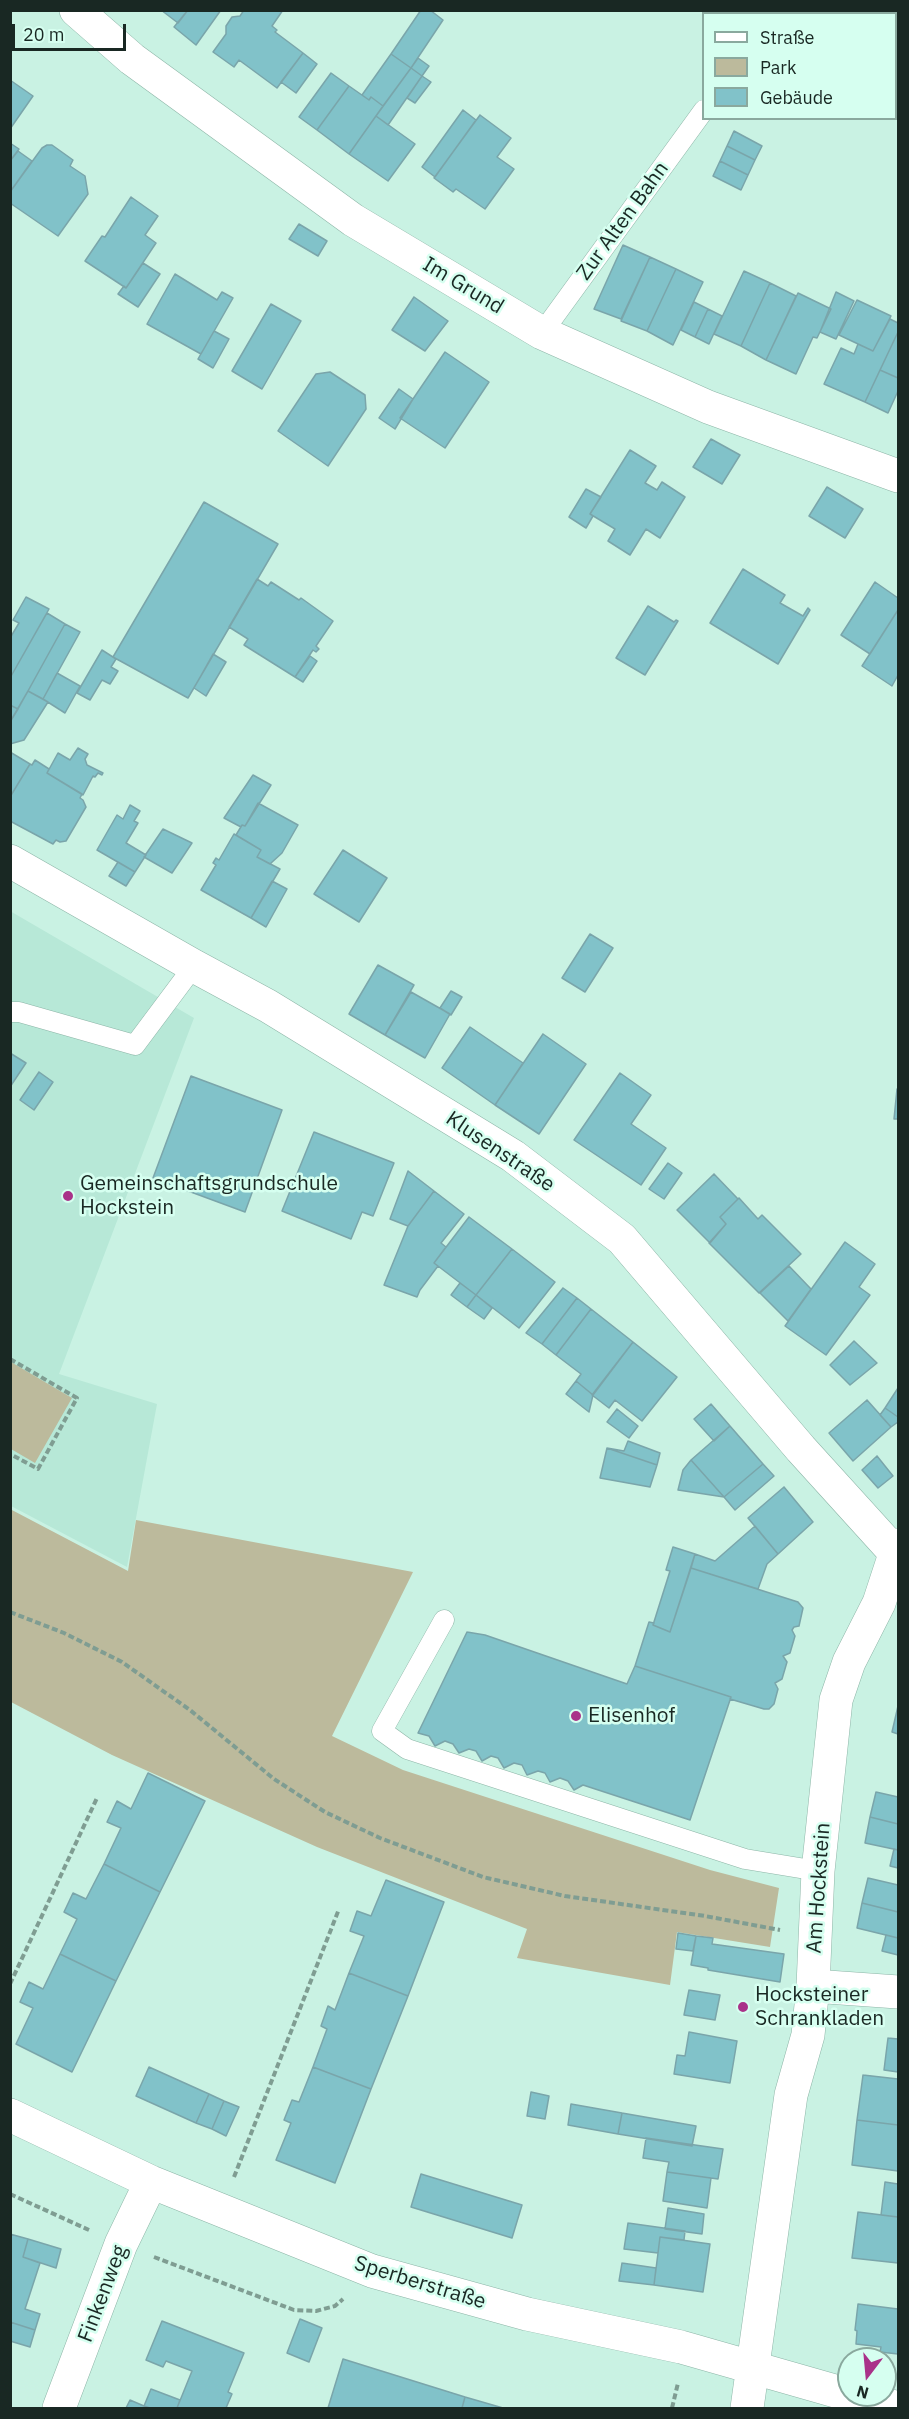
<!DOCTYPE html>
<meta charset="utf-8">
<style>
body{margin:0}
#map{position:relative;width:909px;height:2419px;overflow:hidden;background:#c9f2e3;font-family:"IBM Plex Sans",sans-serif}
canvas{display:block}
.frame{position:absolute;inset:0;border:12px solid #192823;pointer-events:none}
.legend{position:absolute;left:702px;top:12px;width:195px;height:108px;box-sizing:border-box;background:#d6fff0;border:2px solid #8aa99e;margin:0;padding:8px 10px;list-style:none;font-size:18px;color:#192823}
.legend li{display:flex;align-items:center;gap:12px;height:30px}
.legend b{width:30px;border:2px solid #8aa99e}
.north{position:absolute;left:837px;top:2347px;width:60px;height:60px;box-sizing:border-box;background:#d6fff0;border:2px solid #8aa99e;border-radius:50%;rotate:196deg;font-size:16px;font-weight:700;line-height:24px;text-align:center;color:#192823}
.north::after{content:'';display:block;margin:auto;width:21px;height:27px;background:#a93289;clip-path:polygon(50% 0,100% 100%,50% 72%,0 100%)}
.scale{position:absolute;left:12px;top:24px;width:114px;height:27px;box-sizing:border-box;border:3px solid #192823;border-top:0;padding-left:8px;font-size:18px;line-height:21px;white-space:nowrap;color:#192823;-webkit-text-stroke:4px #d6fff0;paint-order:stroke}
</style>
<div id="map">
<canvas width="909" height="2419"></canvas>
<div class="frame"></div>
<ul class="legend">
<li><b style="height:8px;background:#fff"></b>Straße</li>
<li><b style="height:16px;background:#bcba9c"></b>Park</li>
<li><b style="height:16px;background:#81c2c9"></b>Gebäude</li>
</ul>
<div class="north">N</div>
<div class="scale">20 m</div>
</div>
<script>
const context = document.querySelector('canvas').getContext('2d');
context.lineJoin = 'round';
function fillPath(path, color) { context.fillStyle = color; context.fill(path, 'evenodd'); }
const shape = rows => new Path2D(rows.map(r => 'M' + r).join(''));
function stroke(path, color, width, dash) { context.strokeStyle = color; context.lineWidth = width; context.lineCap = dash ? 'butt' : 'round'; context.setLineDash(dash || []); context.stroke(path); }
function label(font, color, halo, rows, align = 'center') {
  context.font = font + ' "IBM Plex Sans",sans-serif'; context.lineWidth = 5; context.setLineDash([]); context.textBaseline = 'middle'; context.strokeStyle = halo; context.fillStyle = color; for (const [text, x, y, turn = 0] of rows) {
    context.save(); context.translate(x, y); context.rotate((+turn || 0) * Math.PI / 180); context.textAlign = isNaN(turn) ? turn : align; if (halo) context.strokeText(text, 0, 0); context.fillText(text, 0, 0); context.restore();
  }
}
const built = shape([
 [10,911,194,1018,59,1374,157,1404,127,1567,11,1506]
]);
const green = shape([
 [11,1362,72,1398,35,1463,11,1449],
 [10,1509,128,1571,136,1520,413,1572,332,1736,403,1770,710,1870,779,1888,770,1947,677,1932,670,1985,517,1958,527,1929,317,1847,112,1755,11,1702]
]);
const building = shape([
 [161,10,188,10,178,23,161,10],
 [188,10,221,10,196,45,174,27,188,10],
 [244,10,283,10,272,26,277,30,275,32,303,53,277,88,239,60,234,67,213,52,226,34,226,26,232,17,240,16,244,10],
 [421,10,430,10,443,20,411,68,391,54,421,10],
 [303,53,317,64,296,93,281,82,303,53],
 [391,54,411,68,383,106,371,97,369,100,362,95,391,54],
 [418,58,429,66,422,76,411,68,418,58],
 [411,68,422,76,388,125,376,116,411,68],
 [331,73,349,86,317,130,299,117,331,73],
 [422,76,431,82,415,103,407,98,422,76],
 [10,80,33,96,10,129,10,80],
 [349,86,369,100,371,97,383,106,349,154,317,130,349,86],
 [463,110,476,120,435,177,422,167,463,110],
 [480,115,511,138,497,157,514,169,485,209,456,189,453,192,434,178,480,115],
 [376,116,415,144,388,181,349,154,376,116],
 [734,131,762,146,755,160,727,146,734,131],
 [10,143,19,149,10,161,10,143],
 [47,145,52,145,73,160,70,166,85,176,88,194,58,236,10,203,10,192,42,148,47,145],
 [727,146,755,160,748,175,720,161,727,146],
 [18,151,32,161,10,192,10,161,18,151],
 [720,161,748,175,741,190,713,176,720,161],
 [131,197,158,216,145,235,156,243,126,288,85,261,102,236,105,237,131,197],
 [299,224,327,241,318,256,289,239,299,224],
 [623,245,650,257,621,319,594,309,623,245],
 [650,257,676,269,647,331,621,321,650,257],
 [143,263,160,274,138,307,118,294,124,286,126,288,143,263],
 [676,269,703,282,673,345,647,331,676,269],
 [744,271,770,283,741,346,714,334,744,271],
 [175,274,217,300,222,292,233,298,201,354,147,324,175,274],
 [770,283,796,296,766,360,741,346,770,283],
 [836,292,854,301,836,339,820,332,836,292],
 [798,293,831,309,817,338,813,337,796,374,766,360,798,293],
 [414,297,448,321,425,351,392,330,414,297],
 [857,300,891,316,873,351,839,335,857,300],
 [694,302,708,309,695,337,681,330,694,302],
 [271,304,301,321,262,389,232,371,271,304],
 [708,309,722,316,709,344,695,337,708,309],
 [890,319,898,323,898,332,865,402,824,384,841,348,854,354,858,344,873,351,890,319],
 [214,331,229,339,213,368,198,359,214,331],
 [898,332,898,378,880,370,898,332],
 [445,352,489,382,445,448,400,418,445,352],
 [880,370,898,378,898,391,888,413,865,402,880,370],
 [330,372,365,395,366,409,328,466,278,431,316,374,330,372],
 [399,389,413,399,395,429,379,418,399,389],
 [711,439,740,455,722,484,693,467,711,439],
 [630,450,656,466,645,483,657,490,662,482,685,497,660,538,646,529,630,555,608,541,615,529,590,514,630,450],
 [827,487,863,509,845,538,809,516,827,487],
 [586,489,601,497,590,514,593,516,586,528,569,517,586,489],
 [204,502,278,544,188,698,113,657,204,502],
 [743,569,785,595,780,603,803,616,808,608,810,610,778,664,710,623,743,569],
 [257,579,268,586,271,582,299,600,301,598,333,621,316,646,319,649,316,652,313,650,295,677,244,645,248,639,229,627,257,579],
 [875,582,898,598,898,610,870,654,841,635,875,582],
 [26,597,49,609,10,678,10,638,19,623,13,620,26,597],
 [648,606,674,622,676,620,678,621,645,675,616,658,648,606],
 [898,610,898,675,892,686,862,666,898,610],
 [47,613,65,624,18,709,10,705,10,678,47,613],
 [65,624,80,632,43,699,28,691,65,624],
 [102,650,116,659,111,667,118,671,110,684,102,680,90,700,77,693,102,650],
 [213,654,226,662,206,696,194,688,213,654],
 [310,656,317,661,303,682,295,677,310,656],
 [57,673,80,686,65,713,43,699,57,673],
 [28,691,48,702,24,740,10,744,10,722,28,691],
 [10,705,18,709,10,722,10,705],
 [78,748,88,754,85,759,87,765,103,773,102,775,98,773,95,777,93,776,83,795,47,773,58,753,70,760,78,748],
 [10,752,30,764,10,797,10,752],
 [35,760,49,769,47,773,82,794,80,798,83,800,86,807,66,841,60,842,56,840,53,844,10,821,10,797,30,764,32,765,35,760],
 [253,775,271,785,245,826,242,825,241,827,224,818,253,775],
 [258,803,298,825,282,853,270,864,257,857,261,850,236,835,242,825,245,826,258,803],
 [130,805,140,811,134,821,138,823,126,843,146,855,135,872,97,850,117,815,123,819,130,805],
 [163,829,192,843,172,873,144,857,163,829],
 [234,834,261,850,257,857,280,869,251,918,201,890,216,865,213,863,216,858,219,860,234,834],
 [343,850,387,878,359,922,314,894,343,850],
 [118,862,135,872,126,886,109,876,118,862],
 [272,881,287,889,266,927,251,918,272,881],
 [590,934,613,948,585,992,562,978,590,934],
 [378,965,414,985,385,1035,349,1014,378,965],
 [451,991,462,997,451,1015,440,1008,451,991],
 [411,992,450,1014,425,1058,385,1035,411,992],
 [470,1027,523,1063,495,1105,442,1068,470,1027],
 [543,1034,586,1064,539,1134,495,1105,543,1034],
 [10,1053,26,1063,10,1087,10,1053],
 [39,1072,53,1082,34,1110,20,1100,39,1072],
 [620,1073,651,1095,631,1124,666,1148,641,1185,574,1140,620,1073],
 [191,1076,282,1110,245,1212,153,1178,191,1076],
 [897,1089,898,1089,898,1119,894,1119,897,1089],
 [314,1132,394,1163,373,1216,362,1212,351,1239,282,1211,314,1132],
 [668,1163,682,1173,664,1199,649,1189,668,1163],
 [408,1171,434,1191,408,1226,390,1219,408,1171],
 [714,1174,738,1199,720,1217,726,1224,710,1243,677,1210,714,1174],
 [434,1191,464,1214,441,1243,446,1247,434,1263,438,1266,420,1290,417,1297,384,1285,408,1226,434,1191],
 [739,1198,758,1219,762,1215,801,1254,759,1293,709,1243,726,1224,720,1217,739,1198],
 [469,1217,512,1249,476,1295,434,1263,469,1217],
 [845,1242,875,1264,859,1287,870,1295,826,1355,785,1326,845,1242],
 [512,1249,555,1282,519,1328,476,1295,512,1249],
 [789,1266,811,1289,788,1321,760,1293,789,1266],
 [460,1283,476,1295,467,1307,451,1295,460,1283],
 [563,1288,577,1298,542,1344,526,1333,563,1288],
 [476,1295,492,1308,484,1319,467,1307,476,1295],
 [577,1298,591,1309,556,1355,542,1344,577,1298],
 [591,1309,633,1342,593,1395,576,1381,581,1374,556,1355,591,1309],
 [854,1341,877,1363,850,1385,830,1365,854,1341],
 [633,1342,677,1377,642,1421,615,1400,609,1408,592,1395,633,1342],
 [576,1381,593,1395,589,1412,566,1394,576,1381],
 [898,1388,898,1417,885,1408,898,1388],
 [867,1400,891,1427,853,1461,829,1433,867,1400],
 [711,1404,730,1426,714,1441,694,1419,711,1404],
 [885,1408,898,1417,898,1422,891,1427,880,1415,885,1408],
 [617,1409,638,1426,629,1438,607,1422,617,1409],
 [730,1426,763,1464,724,1497,691,1460,730,1426],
 [628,1441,660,1453,657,1465,607,1448,624,1451,628,1441],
 [607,1448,657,1465,650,1487,600,1478,607,1448],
 [877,1456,893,1476,878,1488,862,1470,877,1456],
 [691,1460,724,1497,678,1490,683,1470,691,1460],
 [763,1464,774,1476,735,1510,724,1497,763,1464],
 [784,1487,813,1522,778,1554,748,1518,784,1487],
 [755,1526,778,1554,767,1564,758,1589,691,1568,695,1554,715,1561,755,1526],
 [673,1547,695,1554,670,1632,653,1625,670,1571,666,1570,673,1547],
 [691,1568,798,1602,803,1608,799,1626,794,1627,792,1630,795,1636,790,1653,783,1656,787,1662,782,1679,775,1683,778,1689,774,1704,769,1709,764,1709,730,1699,731,1697,635,1666,649,1622,654,1623,653,1625,670,1632,691,1568],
 [467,1632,485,1635,627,1684,635,1666,731,1697,690,1820,583,1785,574,1790,568,1781,560,1778,550,1782,545,1773,538,1771,527,1775,522,1765,514,1763,504,1768,498,1758,491,1756,482,1761,476,1751,469,1749,459,1753,453,1744,445,1741,435,1746,429,1736,418,1733,467,1632],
 [898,1706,898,1734,892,1732,898,1706],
 [148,1773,205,1801,160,1892,104,1864,121,1828,107,1822,117,1801,131,1809,148,1773],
 [876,1792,898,1797,898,1824,870,1817,876,1792],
 [870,1817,898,1824,898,1850,865,1843,870,1817],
 [894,1849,898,1850,898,1868,890,1866,894,1849],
 [104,1864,160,1892,116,1981,60,1954,77,1919,64,1912,73,1893,86,1899,104,1864],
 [868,1878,898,1885,898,1912,862,1903,868,1878],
 [386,1880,444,1902,408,1996,349,1973,364,1936,350,1931,357,1911,371,1916,386,1880],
 [862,1903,898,1912,898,1938,857,1928,862,1903],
 [678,1933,696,1936,693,1951,676,1949,678,1933],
 [886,1935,898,1938,898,1955,882,1951,886,1935],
 [696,1936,713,1938,712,1944,784,1954,780,1982,708,1970,708,1968,691,1965,696,1936],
 [60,1954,116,1981,72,2072,16,2044,33,2008,20,2002,29,1982,43,1989,60,1954],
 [349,1973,408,1996,371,2089,313,2067,327,2029,321,2026,328,2006,335,2010,349,1973],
 [689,1990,720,1995,715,2020,684,2015,689,1990],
 [689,2032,737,2041,730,2083,674,2074,677,2055,685,2056,689,2032],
 [888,2038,898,2039,898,2072,884,2070,888,2038],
 [149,2067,209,2094,196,2123,136,2096,149,2067],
 [313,2067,371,2089,335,2183,276,2160,291,2123,284,2120,292,2100,299,2102,313,2067],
 [863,2075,898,2079,898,2125,857,2120,863,2075],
 [531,2092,549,2096,545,2119,527,2116,531,2092],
 [209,2094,224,2101,212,2129,196,2123,209,2094],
 [224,2101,239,2107,226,2136,212,2129,224,2101],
 [571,2104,622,2113,618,2134,568,2125,571,2104],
 [622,2113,696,2126,692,2146,618,2134,622,2113],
 [857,2120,898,2125,898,2171,852,2165,857,2120],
 [646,2138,723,2149,718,2179,667,2172,669,2162,643,2158,646,2138],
 [667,2172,711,2178,707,2208,663,2201,667,2172],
 [421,2174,522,2205,512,2238,411,2207,421,2174],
 [885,2182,898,2184,898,2217,881,2215,885,2182],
 [668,2208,704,2214,702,2234,665,2229,668,2208],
 [858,2212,898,2217,898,2263,852,2258,858,2212],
 [628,2223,685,2231,684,2240,660,2237,658,2253,624,2249,628,2223],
 [10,2234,28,2239,23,2257,40,2263,25,2309,40,2314,35,2330,10,2322,10,2234],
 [660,2237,710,2244,703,2292,654,2285,660,2237],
 [28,2239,61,2249,56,2268,23,2257,28,2239],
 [622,2263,656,2268,654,2285,619,2281,622,2263],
 [858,2304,898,2309,898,2354,880,2352,881,2347,856,2344,857,2331,855,2330,858,2304],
 [300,2319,322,2328,309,2362,287,2353,300,2319],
 [162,2321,244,2353,228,2392,232,2394,226,2408,177,2408,192,2371,166,2361,163,2367,146,2360,162,2321],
 [10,2322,35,2330,30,2347,10,2341,10,2322],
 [343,2359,465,2397,462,2408,328,2408,343,2359],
 [151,2389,180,2400,177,2408,150,2408,144,2406,151,2389],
 [465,2397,503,2408,462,2408,465,2397],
 [130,2400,144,2406,150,2408,126,2408,130,2400]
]);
const path = shape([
 [817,10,823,14],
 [896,49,898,51],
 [10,1359,77,1398,38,1469,10,1454],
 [10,1612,64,1633,122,1662,190,1710,274,1779,325,1812,380,1838,483,1877,565,1896,705,1916,780,1930],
 [10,1984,97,1798],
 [234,2177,339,1909],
 [10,2194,89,2230],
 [154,2257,294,2310,316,2311,335,2306,343,2299],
 [672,2408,678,2383]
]);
const service = shape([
 [773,14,775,10],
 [542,333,704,110],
 [10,1012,19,1012,135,1045,194,966],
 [444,1620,382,1731,407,1749,745,1859,818,1871]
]);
const minor = shape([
 [76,10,132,59,353,220,542,333,708,407,898,476],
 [813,1986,898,1992],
 [10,2115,151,2182,372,2271,527,2314,681,2347,849,2395],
 [851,2395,898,2408],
 [59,2408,121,2244,151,2182],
 [747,2408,791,2095,808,2035,813,1986,818,1871,836,1700,849,1662,879,1603,898,1545]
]);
const tertiary = shape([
 [10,861,194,966,268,1006,513,1156,622,1239,801,1449,898,1556]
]);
const markers = [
 [68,1196,6,"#a93289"],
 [576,1716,6,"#a93289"],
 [743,2007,6,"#a93289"]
];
const streetNames = [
 ["Zur Alten Bahn",623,221,-54],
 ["Im Grund",463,286,31],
 ["Klusenstraße",500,1152,34],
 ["Am Hockstein",819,1888,-86],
 ["Sperberstraße",420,2283,17],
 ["Finkenweg",103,2294,-69]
];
const poiNames = [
 ["Gemeinschaftsgrundschule",80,1184],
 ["Hockstein",80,1208],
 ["Elisenhof",588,1716],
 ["Hocksteiner",755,1995],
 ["Schrankladen",755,2019]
];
fillPath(built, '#b7e8d7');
fillPath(green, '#bcba9c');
fillPath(building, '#81c2c9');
stroke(building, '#7aa5aa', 1.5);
stroke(service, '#8db5a7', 21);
stroke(minor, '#8db5a7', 34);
stroke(tertiary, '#8db5a7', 34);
stroke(path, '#7f9d92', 4, [6, 3]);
stroke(service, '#fff', 20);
stroke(minor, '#fff', 33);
stroke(tertiary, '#fff', 33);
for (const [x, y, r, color] of markers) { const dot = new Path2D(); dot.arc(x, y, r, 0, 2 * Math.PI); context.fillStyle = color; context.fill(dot); stroke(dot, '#d6fff0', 2); }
label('21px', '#192823', '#d6fff0', streetNames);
label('21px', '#192823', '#d6fff0', poiNames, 'left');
</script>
